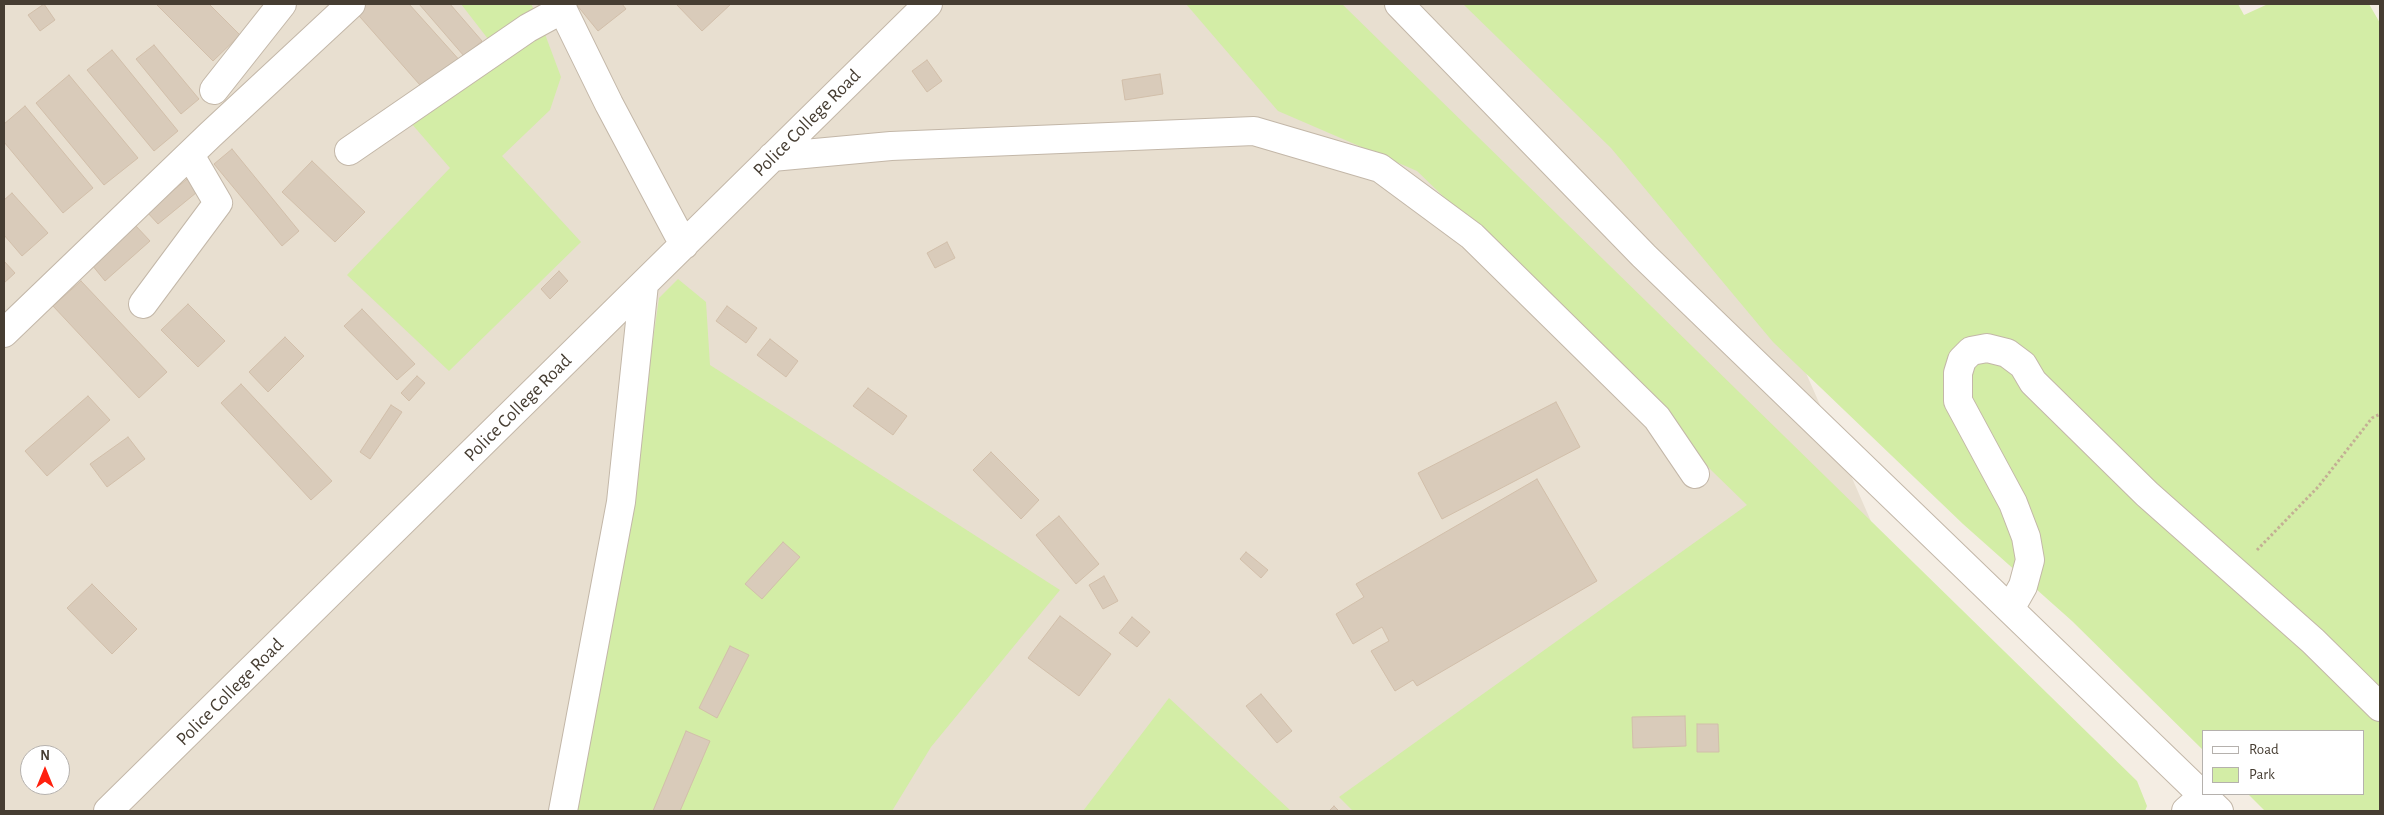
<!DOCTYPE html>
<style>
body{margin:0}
#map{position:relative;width:2384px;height:815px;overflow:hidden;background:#f4ede3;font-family:"Alegreya Sans",sans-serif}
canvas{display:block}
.frame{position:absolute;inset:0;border:5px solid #463d32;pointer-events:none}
.legend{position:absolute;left:2202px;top:730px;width:162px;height:65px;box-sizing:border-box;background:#fff;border:1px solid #b5b1ad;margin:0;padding:6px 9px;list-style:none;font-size:15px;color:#463d32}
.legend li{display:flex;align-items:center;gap:10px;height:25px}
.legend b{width:25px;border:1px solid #b5b1ad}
.north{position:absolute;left:20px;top:745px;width:50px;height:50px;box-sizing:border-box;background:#fff;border:1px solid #b5b1ad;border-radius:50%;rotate:0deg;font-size:14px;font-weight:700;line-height:20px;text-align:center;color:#463d32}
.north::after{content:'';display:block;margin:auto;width:18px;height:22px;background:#ff200e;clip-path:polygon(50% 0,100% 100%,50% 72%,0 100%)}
</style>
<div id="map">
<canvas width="2384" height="815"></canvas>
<div class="frame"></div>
<ul class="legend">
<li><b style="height:6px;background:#fff"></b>Road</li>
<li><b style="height:14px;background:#d3eda6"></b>Park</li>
</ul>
<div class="north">N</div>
</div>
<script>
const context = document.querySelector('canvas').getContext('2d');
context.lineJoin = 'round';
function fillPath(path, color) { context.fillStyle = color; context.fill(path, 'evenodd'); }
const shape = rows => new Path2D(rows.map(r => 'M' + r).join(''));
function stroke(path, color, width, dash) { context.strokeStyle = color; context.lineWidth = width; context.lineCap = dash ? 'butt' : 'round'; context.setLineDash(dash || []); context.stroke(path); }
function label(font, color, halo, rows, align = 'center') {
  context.font = font + ' "Alegreya Sans",sans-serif'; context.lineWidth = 4.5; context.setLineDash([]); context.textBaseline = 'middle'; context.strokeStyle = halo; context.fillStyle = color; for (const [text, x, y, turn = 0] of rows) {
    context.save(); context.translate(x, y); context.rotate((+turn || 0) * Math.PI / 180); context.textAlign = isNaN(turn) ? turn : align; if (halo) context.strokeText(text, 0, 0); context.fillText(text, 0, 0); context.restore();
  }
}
const residential = shape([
 [4,4,1813,4,1689,106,1923,640,1678,811,4,811],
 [30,755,60,755,60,785,30,785]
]);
const green = shape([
 [461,4,531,4,539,18,561,77,550,110,502,156,581,242,449,371,347,275,450,168,411,123,495,48],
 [1186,4,1342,4,2137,781,2147,806,2145,811,1353,811,1339,797,1747,505,1711,470,1635,381,1417,171,1278,111],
 [1463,4,2238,4,2244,15,2268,4,2369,4,2380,23,2380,811,2265,811,2248,794,2363,794,2363,731,2203,731,2203,750,2072,621,1963,524,1773,342,1611,148],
 [678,279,706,302,710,365,1060,590,931,747,892,811,573,811,629,507,659,298],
 [1169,698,1291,811,1083,811]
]);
const building = shape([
 [44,4,55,20,40,31,28,15,44,4],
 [156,4,209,4,240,35,213,61,156,4],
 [359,4,409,4,462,63,427,93,353,9,359,4],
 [419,4,450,4,482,41,464,56,419,4],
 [576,4,622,4,626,9,598,31,576,4],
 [676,4,731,4,702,31,676,4],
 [154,45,199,99,181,114,136,59,154,45],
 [112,50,178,131,154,151,87,70,112,50],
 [927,60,942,81,927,92,912,71,927,60],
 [1160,74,1163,94,1125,100,1122,80,1160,74],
 [69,75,138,158,104,185,36,103,69,75],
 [25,106,93,188,63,213,4,142,4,124,25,106],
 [232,149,299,231,282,246,214,164,232,149],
 [312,161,365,212,335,242,282,192,312,161],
 [192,175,202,188,158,224,147,212,192,175],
 [12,193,48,233,22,256,4,235,4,200,12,193],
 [136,226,150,241,105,281,92,265,136,226],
 [947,242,955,258,935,268,927,253,947,242],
 [4,261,15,273,4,283,4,261],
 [559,271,568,281,550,299,541,289,559,271],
 [81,281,167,372,139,398,53,306,81,281],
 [188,304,225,341,198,367,161,330,188,304],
 [727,306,757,328,746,343,716,321,727,306],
 [362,309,415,364,397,380,344,326,362,309],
 [285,337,304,356,268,392,249,372,285,337],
 [770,339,798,361,786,377,757,355,770,339],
 [417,376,425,383,409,401,401,393,417,376],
 [241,384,332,481,311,500,221,403,241,384],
 [868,388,907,416,893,435,853,406,868,388],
 [88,396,110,420,47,476,25,451,88,396],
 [1556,402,1580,447,1442,519,1418,473,1556,402],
 [391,405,402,412,370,459,360,452,391,405],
 [128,437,145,459,107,487,90,464,128,437],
 [991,452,1039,500,1021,519,973,470,991,452],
 [1537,479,1597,581,1417,686,1413,680,1395,691,1371,651,1389,641,1382,627,1353,644,1336,614,1364,597,1356,584,1537,479],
 [1059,516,1099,564,1076,584,1036,535,1059,516],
 [783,542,800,557,762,599,745,584,783,542],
 [1246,552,1268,570,1261,578,1240,559,1246,552],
 [1104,576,1118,601,1103,609,1089,585,1104,576],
 [92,584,137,629,112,654,67,608,92,584],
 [1060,616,1111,654,1079,696,1028,658,1060,616],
 [1132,617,1150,632,1137,647,1119,633,1132,617],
 [730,646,749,655,717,718,699,708,730,646],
 [1261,694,1292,731,1277,743,1246,706,1261,694],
 [1685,716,1686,746,1633,748,1632,717,1685,716],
 [1697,724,1718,724,1719,752,1697,752,1697,724],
 [686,731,710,741,680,811,653,811,686,731],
 [1334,806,1339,811,1329,811,1334,806]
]);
const path = shape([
 [2257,550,2318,487,2372,418,2380,414]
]);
const minor = shape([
 [560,4,609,104,684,245],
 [1399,4,1644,256,2219,811],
 [214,90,282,4],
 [349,151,528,28,563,9],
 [772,157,891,146,1254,131,1380,168,1472,236,1657,418,1695,474],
 [143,304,218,203,190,155],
 [4,333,210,135,351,4],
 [2010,609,2023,586,2030,560,2026,537,2013,503,1958,401,1958,373,1962,360,1971,351,1987,348,2007,353,2023,365,2033,382,2147,494,2313,641,2380,707],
 [108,811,928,4],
 [563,811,621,502,644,284],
 [2186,811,2203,796]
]);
const streetNames = [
 ["Police College Road",807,123,-45],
 ["Police College Road",518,408,-45],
 ["Police College Road",230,692,-45]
];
fillPath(residential, '#e8dfd0');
fillPath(green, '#d3eda6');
fillPath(building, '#d9cbba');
stroke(building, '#d2bfaa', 1);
stroke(minor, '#c3b7a8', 30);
stroke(path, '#c3af94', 3, [2.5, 2.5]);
stroke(minor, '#fff', 28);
label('19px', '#463d32', '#fff', streetNames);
</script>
